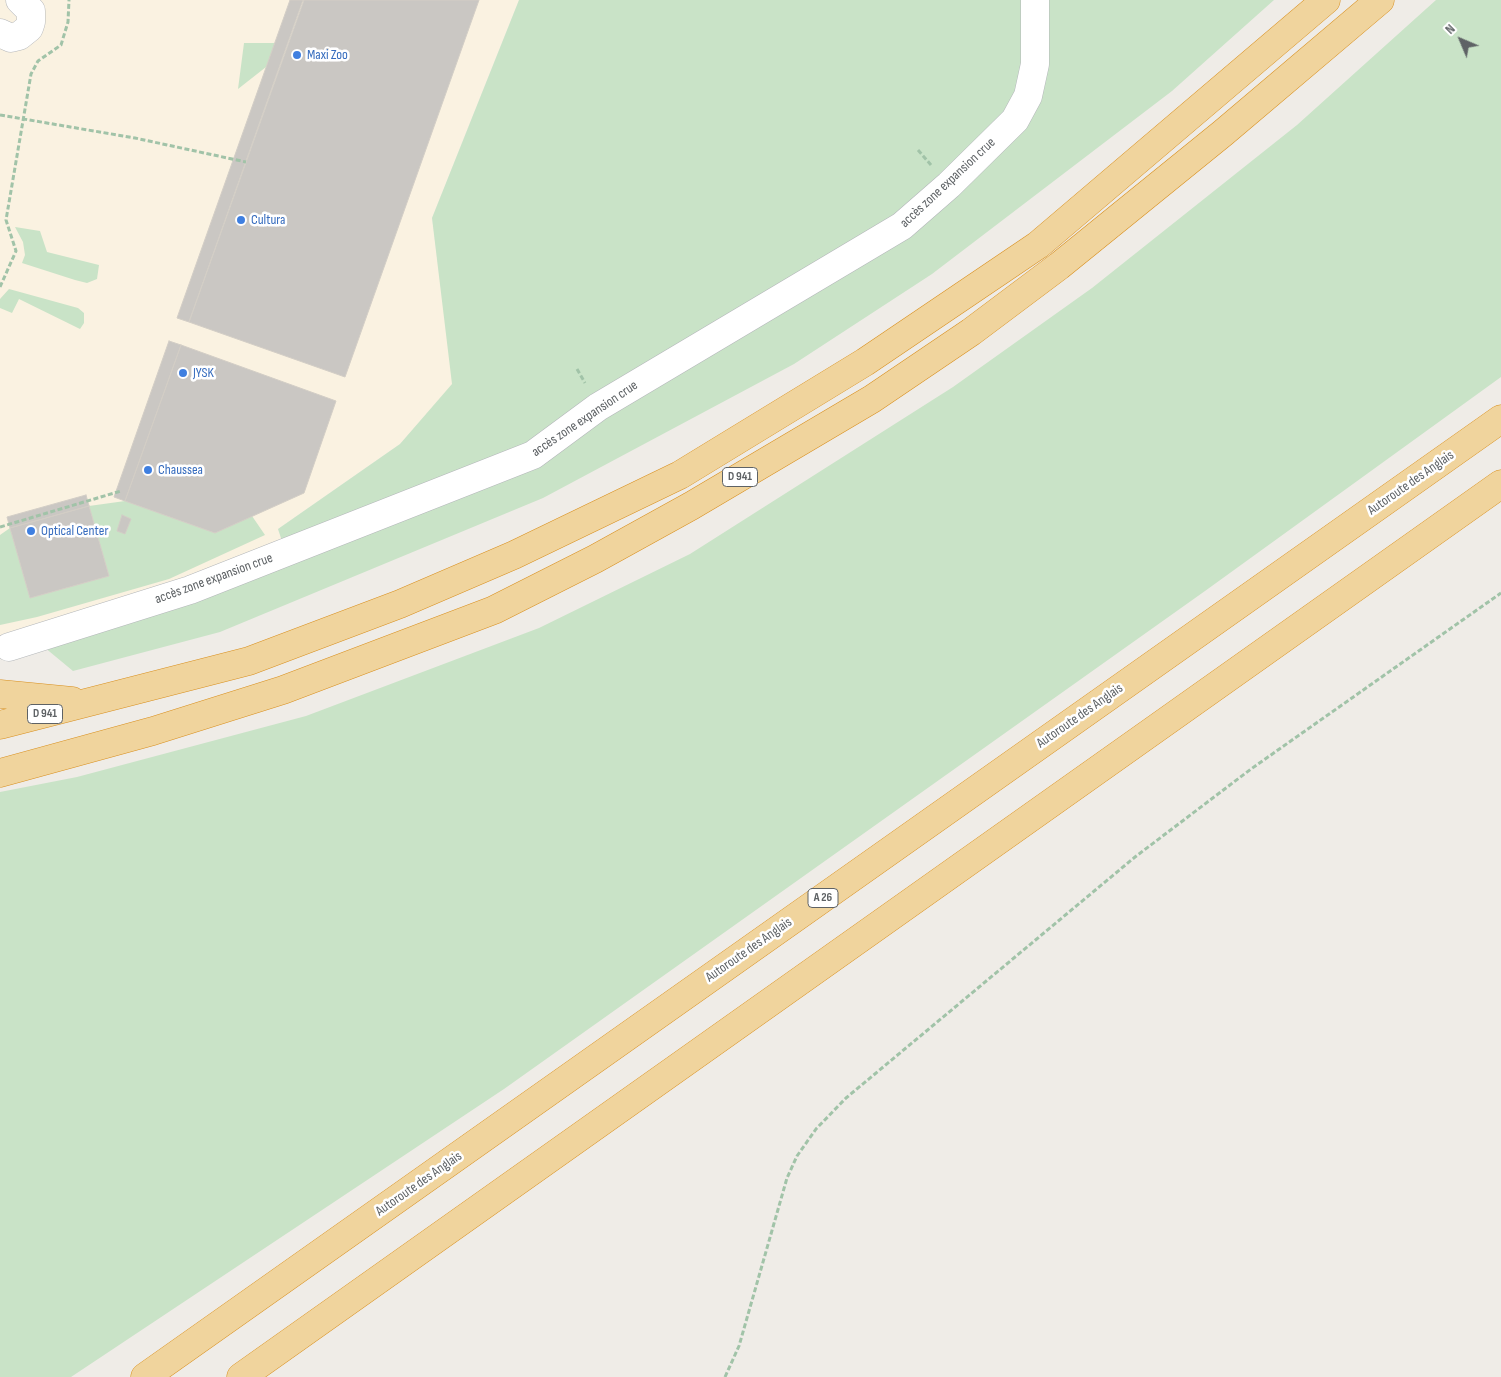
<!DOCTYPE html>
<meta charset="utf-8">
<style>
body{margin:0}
#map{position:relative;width:1501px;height:1377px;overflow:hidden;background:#efece7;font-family:"Sofia Sans Condensed",sans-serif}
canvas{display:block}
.north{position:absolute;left:1436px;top:15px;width:50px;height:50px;-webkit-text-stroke:4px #fff;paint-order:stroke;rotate:315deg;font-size:14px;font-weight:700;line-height:20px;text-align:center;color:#5e6265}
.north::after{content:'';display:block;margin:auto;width:18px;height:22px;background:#5e6265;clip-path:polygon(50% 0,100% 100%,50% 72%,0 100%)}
</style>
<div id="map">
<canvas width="1501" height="1377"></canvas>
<div class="north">N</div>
</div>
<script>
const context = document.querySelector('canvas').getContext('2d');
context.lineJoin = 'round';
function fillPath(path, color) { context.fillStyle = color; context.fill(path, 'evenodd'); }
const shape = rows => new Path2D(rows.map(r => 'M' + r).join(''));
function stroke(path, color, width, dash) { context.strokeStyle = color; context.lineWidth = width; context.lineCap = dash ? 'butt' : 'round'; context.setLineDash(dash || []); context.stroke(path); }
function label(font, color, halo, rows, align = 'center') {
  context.font = font + ' "Sofia Sans Condensed",sans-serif'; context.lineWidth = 5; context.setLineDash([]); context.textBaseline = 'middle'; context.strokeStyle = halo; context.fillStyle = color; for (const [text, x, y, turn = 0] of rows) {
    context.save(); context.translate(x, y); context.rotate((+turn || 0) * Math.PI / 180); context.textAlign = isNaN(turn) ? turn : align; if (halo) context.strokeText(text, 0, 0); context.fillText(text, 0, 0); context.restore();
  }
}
const commercial = shape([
 [0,0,519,0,432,218,453,384,400,444,278,529,289,563,0,657]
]);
const green = shape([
 [519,0,1274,0,1172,91,932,274,794,364,543,498,220,632,73,671,44,647,289,562,278,529,400,444,452,384,432,218],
 [1436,0,1501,0,1501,377,1205,591,504,1089,71,1377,0,1377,0,792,77,777,306,716,539,628,690,554,953,387,1092,288,1297,125],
 [244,43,275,43,266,67,238,89],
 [15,227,40,231,47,252,99,265,97,279,87,283,75,280,22,263,25,255,23,242],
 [9,289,78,308,84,313,84,323,80,329,19,299,12,313,0,308,0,299],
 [125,501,215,533,252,516,265,535,169,579,37,617,0,625,0,535,10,528,30,598,109,576,89,506]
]);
const building = shape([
 [290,0,304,0,189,322,177,318,290,0],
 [303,0,479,0,345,377,189,322,303,0],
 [169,341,181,345,125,501,114,497,169,341],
 [181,345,336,401,304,493,215,533,125,501,181,345],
 [86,495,89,506,10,528,7,517,86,495],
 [89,506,109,576,30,598,10,528,89,506],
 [122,515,131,519,125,534,117,531,122,515]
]);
const path = shape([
 [0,115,135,138,246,162],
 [918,150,931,165],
 [0,287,16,251,6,220,31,74,38,61,61,45,68,22,69,0],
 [577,369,585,383],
 [0,527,121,491],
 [725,1377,739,1346,787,1178,797,1156,816,1129,846,1098,1135,857,1251,769,1501,593]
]);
const minor = shape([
 [0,33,11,38,19,36,29,28,31,22,31,11,20,0],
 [9,647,190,590,533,455,598,407,902,226,949,185,1015,120,1028,96,1035,64,1035,0]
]);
const highway = shape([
 [0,694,72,701],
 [0,725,249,661,400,604,514,555,680,475,865,362,1038,245,1326,0],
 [0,773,153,731,283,690,494,610,595,559,691,506,872,399,971,332,1059,266,1223,133,1380,0],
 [145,1377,1501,419],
 [241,1377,1501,484]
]);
const markers = [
 [297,55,5,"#3f7fe0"],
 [241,220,5,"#3f7fe0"],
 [183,373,5,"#3f7fe0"],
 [148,470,5,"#3f7fe0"],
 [31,531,5,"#3f7fe0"]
];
const shields = [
 [740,477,35],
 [45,714,35],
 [823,898,30]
];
const shieldNames = [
 ["D 941",740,477],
 ["D 941",45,714],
 ["A 26",823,898]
];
const shopNames = [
 ["Maxi Zoo",307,55],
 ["Cultura",251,220],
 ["JYSK",193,373],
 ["Chaussea",158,470],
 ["Optical Center",41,531]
];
const streetNames = [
 ["accès zone expansion crue",948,183,-43],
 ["accès zone expansion crue",585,419,-34],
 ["Autoroute des Anglais",1411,483,-35],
 ["accès zone expansion crue",214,579,-20],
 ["Autoroute des Anglais",1080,716,-35],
 ["Autoroute des Anglais",749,950,-35],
 ["Autoroute des Anglais",419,1184,-35]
];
fillPath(commercial, '#faf2e1');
fillPath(green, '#c9e3c7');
fillPath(building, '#cac7c3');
stroke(building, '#d3cec6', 1);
stroke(minor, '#b4b7ba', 29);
stroke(highway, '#d88f1e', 29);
stroke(path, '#a1c3a8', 3, [5, 2.5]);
stroke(minor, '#fff', 28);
stroke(highway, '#f0d49d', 28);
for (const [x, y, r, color] of markers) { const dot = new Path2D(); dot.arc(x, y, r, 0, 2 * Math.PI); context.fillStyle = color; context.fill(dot); stroke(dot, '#fff', 2); }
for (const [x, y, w] of shields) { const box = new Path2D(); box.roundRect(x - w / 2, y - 9.5, w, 19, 4); context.fillStyle = '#fff'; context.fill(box); stroke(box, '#5e6265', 1); }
label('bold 12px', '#5e6265', null, shieldNames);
label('14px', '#366cbe', '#fff', shopNames, 'left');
label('14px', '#5e6265', '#fff', streetNames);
</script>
